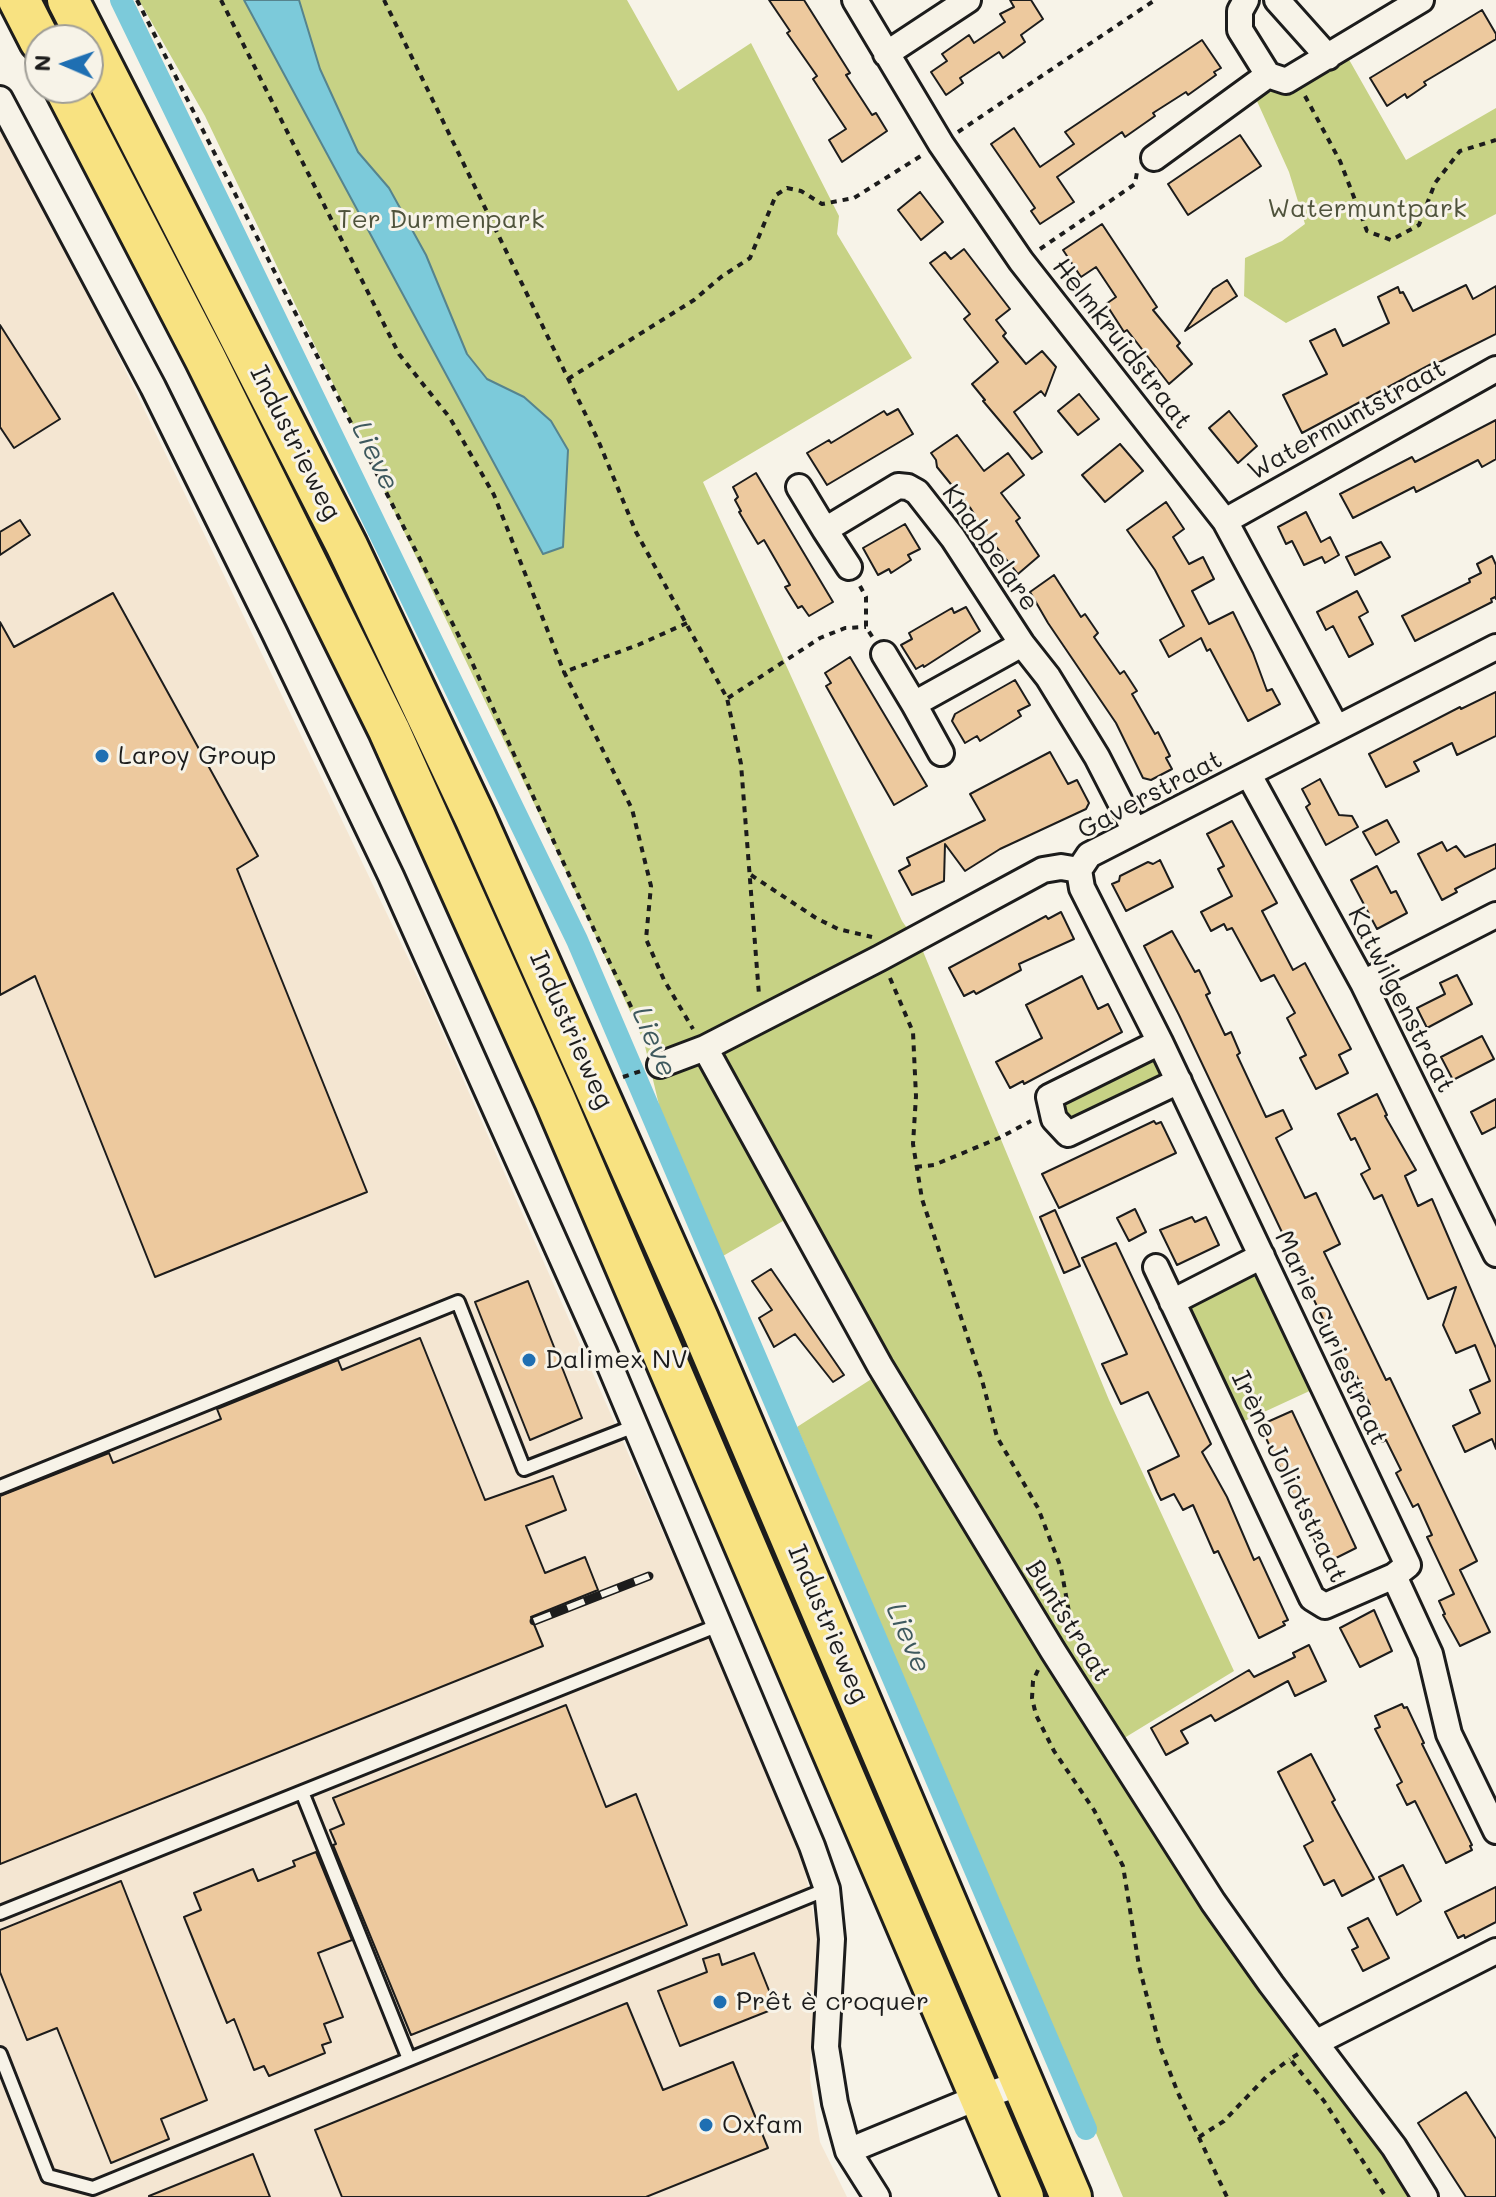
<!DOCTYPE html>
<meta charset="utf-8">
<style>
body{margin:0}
#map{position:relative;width:1496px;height:2197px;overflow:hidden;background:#f7f3e8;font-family:Mali,sans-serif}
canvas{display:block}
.north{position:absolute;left:24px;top:24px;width:80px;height:80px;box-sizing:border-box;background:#f7f3e8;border:2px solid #9f9d96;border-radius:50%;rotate:272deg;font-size:22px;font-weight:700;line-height:32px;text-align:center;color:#1c1c1c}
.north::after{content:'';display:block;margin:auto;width:28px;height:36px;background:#1f6fb2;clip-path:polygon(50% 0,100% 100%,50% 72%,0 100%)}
</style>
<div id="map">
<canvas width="1496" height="2197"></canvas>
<div class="north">N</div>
</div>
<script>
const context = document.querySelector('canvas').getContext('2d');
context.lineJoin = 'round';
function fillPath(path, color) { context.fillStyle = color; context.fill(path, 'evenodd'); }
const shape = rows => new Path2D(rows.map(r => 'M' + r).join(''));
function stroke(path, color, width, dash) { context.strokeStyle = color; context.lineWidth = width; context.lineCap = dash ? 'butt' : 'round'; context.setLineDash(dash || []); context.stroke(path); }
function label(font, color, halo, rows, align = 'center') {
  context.font = font + ' Mali,sans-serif'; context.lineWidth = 6; context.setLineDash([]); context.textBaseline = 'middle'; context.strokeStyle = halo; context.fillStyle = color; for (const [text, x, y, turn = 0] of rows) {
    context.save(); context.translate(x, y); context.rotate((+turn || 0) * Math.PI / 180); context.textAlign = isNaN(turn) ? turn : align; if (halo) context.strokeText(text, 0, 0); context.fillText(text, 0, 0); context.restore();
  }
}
const built = shape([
 [0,123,42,197,426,995,800,1843,819,1945,810,2079,820,2142,847,2197,0,2197]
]);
const green = shape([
 [139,0,627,0,678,91,751,43,839,216,837,234,912,358,703,482,902,921,922,949,1109,1400,1234,1671,1121,1740,948,1459,729,1077,788,1218,723,1256,664,1126,644,1042,552,841,205,116],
 [1347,56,1406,160,1496,108,1496,214,1286,323,1244,296,1245,258,1282,241,1305,224,1289,172,1256,99],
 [1149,1056,1156,1060,1161,1071,1160,1080,1066,1122,1061,1098],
 [1242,1275,1262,1276,1316,1388,1238,1424,1188,1316,1190,1304],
 [873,1378,1048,1666,1133,1796,1385,2150,1416,2197,1123,2197,797,1427]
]);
const water = shape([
 [244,0,299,0,320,69,358,152,389,188,426,255,467,354,487,379,524,397,551,421,568,450,563,547,543,554,244,0]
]);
const canal = shape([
 [121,0,577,940,1086,2129]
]);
const building = shape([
 [769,0,804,0,850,73,846,75,872,115,876,113,887,131,842,162,829,140,846,129,813,79,817,76,787,33,790,31,769,0],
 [1010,0,1031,0,1043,19,1021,35,1025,42,1003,58,999,52,960,78,963,83,946,95,931,72,947,61,942,54,969,35,974,43,1005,22,1000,14,1014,7,1010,0],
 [1482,10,1496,34,1496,39,1424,82,1426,85,1407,98,1405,94,1387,106,1370,78,1482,10],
 [1202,40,1221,68,1214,72,1216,75,1188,95,1186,92,1153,113,1155,116,1125,137,1122,132,1057,177,1074,202,1040,224,1031,211,1035,208,991,144,1014,128,1040,167,1074,144,1065,132,1202,40],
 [1240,135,1261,166,1188,215,1168,184,1240,135],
 [920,192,943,222,921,240,898,210,920,192],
 [1102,224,1157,307,1153,310,1180,343,1177,346,1192,364,1169,384,1127,330,1124,332,1106,304,1116,297,1096,267,1081,277,1063,250,1102,224],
 [964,249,1010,309,996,320,1006,333,1003,336,1026,364,1042,351,1056,367,1045,396,1041,391,1014,412,1042,452,1032,459,983,401,985,400,972,384,998,362,964,319,970,314,930,263,945,252,951,259,964,249],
 [1227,280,1237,296,1185,331,1213,289,1227,280],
 [1466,285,1473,299,1496,286,1496,334,1436,364,1435,362,1302,433,1283,395,1327,374,1310,341,1335,329,1343,346,1389,323,1378,297,1398,287,1400,293,1403,292,1413,311,1466,285],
 [0,325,60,419,14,448,0,427,0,325],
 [1079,394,1099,419,1078,435,1058,411,1079,394],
 [898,409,913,434,827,485,807,453,829,440,831,443,884,411,887,415,898,409],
 [1229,411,1257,446,1238,463,1209,428,1229,411],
 [1496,420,1496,459,1482,467,1478,460,1416,492,1414,487,1353,518,1340,494,1412,457,1415,462,1496,420],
 [957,435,984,471,1008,453,1024,475,1001,493,1020,518,1016,521,1039,556,1018,574,986,534,971,509,937,467,936,460,931,453,957,435],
 [1120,444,1143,471,1105,502,1082,475,1120,444],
 [756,473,833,602,809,616,802,606,798,608,785,587,790,585,764,540,758,544,739,512,741,511,735,500,738,497,733,487,756,473],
 [1166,502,1184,529,1173,537,1189,564,1203,557,1214,579,1192,591,1209,624,1233,612,1253,653,1267,691,1272,689,1280,704,1248,721,1210,649,1207,651,1201,638,1169,657,1160,640,1184,626,1155,570,1127,530,1166,502],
 [1306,512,1321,542,1330,537,1339,555,1325,563,1322,557,1304,565,1292,541,1286,544,1278,527,1306,512],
 [20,520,30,535,0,555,0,532,20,520],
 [905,524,920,549,908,555,911,560,891,573,889,569,878,575,863,548,905,524],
 [1381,542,1390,557,1355,575,1346,557,1381,542],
 [1492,556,1496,565,1496,599,1495,597,1491,599,1492,602,1415,641,1402,616,1470,582,1469,579,1481,573,1477,564,1492,556],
 [1054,575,1081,617,1085,614,1098,633,1094,637,1120,674,1124,671,1137,691,1132,694,1155,734,1158,732,1170,756,1166,758,1172,769,1151,780,1143,778,1116,723,1048,623,1030,592,1054,575],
 [1357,591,1368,612,1359,617,1373,644,1349,657,1333,626,1326,630,1317,612,1357,591],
 [113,593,258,856,237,869,367,1192,155,1277,35,976,0,995,0,622,14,647,113,593],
 [966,607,980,631,924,667,923,665,916,669,901,645,912,639,909,633,952,608,954,613,966,607],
 [850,657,927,786,894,805,826,686,831,683,825,673,850,657],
 [1015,680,1030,705,1018,711,1021,716,980,741,977,736,965,743,952,721,955,714,1015,680],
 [1496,692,1496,736,1457,755,1452,743,1414,762,1419,771,1386,787,1369,754,1460,707,1461,709,1496,692],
 [1050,752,1068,784,1077,780,1089,803,1086,809,1000,849,965,871,945,844,944,881,912,895,899,871,910,865,907,858,985,820,970,794,1050,752],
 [1320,779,1339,815,1352,816,1358,827,1326,845,1306,807,1310,804,1302,789,1320,779],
 [1387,820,1399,842,1376,855,1363,832,1387,820],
 [1232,821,1277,903,1262,911,1293,970,1305,963,1351,1049,1339,1055,1348,1073,1316,1089,1300,1058,1306,1055,1287,1018,1295,1013,1274,975,1261,981,1232,928,1227,930,1224,924,1211,931,1201,912,1232,896,1218,869,1224,866,1207,834,1232,821],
 [1442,842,1447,851,1456,846,1465,857,1496,844,1496,868,1455,889,1457,892,1442,900,1418,854,1442,842],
 [1160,860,1173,887,1126,911,1112,884,1119,881,1120,876,1148,862,1153,864,1160,860],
 [1377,866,1391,893,1396,891,1407,913,1377,929,1351,880,1377,866],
 [1061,912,1074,939,1019,964,1021,970,976,994,974,991,964,996,949,968,1046,916,1048,919,1061,912],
 [1172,931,1195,972,1199,970,1210,993,1206,995,1225,1035,1231,1032,1240,1053,1237,1055,1266,1117,1283,1110,1292,1129,1276,1138,1305,1198,1316,1193,1340,1244,1324,1252,1386,1380,1390,1378,1477,1561,1460,1570,1490,1632,1460,1646,1443,1615,1445,1614,1439,1601,1454,1594,1427,1537,1432,1535,1418,1504,1413,1507,1396,1473,1401,1470,1386,1440,1382,1442,1365,1408,1370,1405,1356,1375,1351,1378,1179,1015,1144,946,1172,931],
 [1457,975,1472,1004,1427,1028,1417,1008,1445,994,1440,983,1457,975],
 [1082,976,1098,1009,1108,1004,1122,1032,1024,1084,1023,1081,1010,1088,996,1062,1042,1038,1026,1005,1082,976],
 [1482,1036,1494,1059,1453,1080,1441,1057,1482,1036],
 [1377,1094,1387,1115,1385,1116,1416,1170,1405,1176,1418,1206,1432,1199,1496,1348,1496,1449,1492,1439,1465,1452,1453,1426,1480,1413,1470,1390,1490,1381,1475,1345,1456,1353,1443,1325,1456,1287,1428,1299,1382,1195,1374,1199,1361,1174,1370,1169,1355,1138,1351,1140,1338,1114,1377,1094],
 [1496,1099,1496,1127,1482,1134,1471,1112,1496,1099],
 [1154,1121,1156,1124,1161,1122,1176,1153,1059,1208,1042,1174,1154,1121],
 [1135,1209,1146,1232,1129,1241,1117,1218,1135,1209],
 [1055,1210,1080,1266,1064,1273,1040,1217,1055,1210],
 [1192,1217,1195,1222,1206,1217,1219,1245,1177,1265,1160,1230,1192,1217],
 [1116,1243,1211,1444,1202,1452,1227,1497,1254,1560,1259,1557,1288,1620,1283,1622,1285,1625,1259,1638,1218,1551,1214,1553,1193,1505,1183,1510,1174,1494,1161,1500,1157,1492,1148,1471,1179,1456,1148,1392,1121,1404,1102,1364,1127,1354,1082,1258,1116,1243],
 [771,1269,844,1375,833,1382,795,1334,774,1347,759,1318,772,1310,752,1281,771,1269],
 [528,1281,582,1418,530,1440,475,1302,528,1281],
 [420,1338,485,1500,553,1476,566,1510,526,1526,545,1573,585,1557,598,1590,531,1617,543,1646,0,1864,0,1496,109,1453,113,1463,221,1419,217,1409,338,1360,342,1370,420,1338],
 [1292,1411,1356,1548,1330,1561,1329,1558,1324,1560,1264,1434,1269,1431,1265,1423,1292,1411],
 [1374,1610,1392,1651,1360,1667,1340,1628,1374,1610],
 [1309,1645,1326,1681,1295,1696,1288,1681,1215,1721,1211,1715,1181,1731,1188,1743,1166,1755,1151,1728,1249,1670,1254,1677,1295,1657,1293,1653,1309,1645],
 [1402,1704,1404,1708,1407,1707,1424,1743,1422,1744,1472,1845,1470,1846,1472,1850,1446,1863,1415,1801,1407,1805,1397,1785,1402,1782,1375,1729,1380,1727,1375,1716,1402,1704],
 [566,1705,606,1807,636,1794,687,1925,411,2035,333,1845,336,1844,330,1830,344,1824,333,1798,566,1705],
 [1311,1754,1335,1800,1332,1802,1374,1879,1342,1896,1334,1880,1324,1885,1304,1846,1313,1841,1278,1772,1311,1754],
 [316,1852,352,1940,318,1953,343,2017,324,2024,331,2042,322,2045,325,2053,269,2076,264,2066,254,2070,234,2019,227,2023,184,1917,201,1910,194,1893,253,1869,258,1881,295,1866,293,1861,316,1852],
 [1403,1865,1421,1901,1397,1915,1379,1877,1403,1865],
 [121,1881,207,2100,161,2119,169,2139,111,2163,57,2028,27,2040,0,1972,0,1930,121,1881],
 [1496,1887,1496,1922,1465,1938,1464,1935,1458,1938,1445,1912,1496,1887],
 [1368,1918,1389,1958,1363,1971,1352,1950,1358,1947,1348,1928,1368,1918],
 [754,1953,776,2008,680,2046,658,1991,707,1972,703,1959,719,1954,722,1965,754,1953],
 [627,2003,663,2090,733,2062,768,2148,646,2197,342,2197,315,2130,627,2003],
 [1466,2092,1496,2139,1496,2197,1466,2197,1418,2123,1466,2092],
 [253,2154,270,2197,149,2197,149,2196,253,2154]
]);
const path = shape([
 [137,0,470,658,596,934,650,1046],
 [221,0,399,354,450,418,494,495,564,672],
 [384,0,598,440,636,532,727,698,741,764,759,995],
 [1305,96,1340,161,1367,231,1391,240,1419,225,1435,183,1460,151,1496,140],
 [958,132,1155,0],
 [1040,249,1135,184,1137,172],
 [568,379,694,300,721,277,750,258,776,195,787,188,801,191,822,204,854,198,924,154],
 [860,586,866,597,866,627,873,638],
 [687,623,638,645,564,672,632,809,651,886,646,939,664,980,693,1029],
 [728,698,820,638,845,628,866,627],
 [751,875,816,918,838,929,872,937],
 [890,978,913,1032,916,1096,913,1144,922,1199,983,1384,997,1437,1038,1508,1061,1568,1069,1612,1068,1632],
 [623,1077,641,1071],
 [916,1167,934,1165,999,1138,1031,1121],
 [1038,1670,1033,1681,1032,1698,1036,1715,1054,1751,1094,1810,1123,1866,1139,1966,1160,2047,1178,2093,1227,2197],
 [1298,2054,1290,2059,1324,2101,1386,2197],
 [1199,2137,1224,2121,1266,2077,1290,2059]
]);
const service = shape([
 [0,1487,458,1302,524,1469,635,1426],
 [302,1792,409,2059],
 [0,1913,719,1625],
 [0,2054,48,2176,93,2188,827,1889]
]);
const minor = shape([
 [855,0,941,144,1021,261,1225,521,1336,727],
 [1246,0,1240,11,1240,30,1268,75,1286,81,1421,0],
 [1277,0,1328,57],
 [886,54,968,0],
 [0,99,153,387,274,632,391,876,605,1354,812,1846,827,1889,832,1939,826,2047,835,2103,848,2151,877,2197],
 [1154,158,1268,75],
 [799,487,825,530,898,486,908,487,917,492,953,538,1022,644,1048,677,1097,757,1135,831],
 [1225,521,1496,369],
 [825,530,849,567],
 [884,654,914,704,1022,644],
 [914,704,941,753],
 [1249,775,1363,983,1496,1254],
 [1079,870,1082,888,1160,1042,1408,1565,1394,1576,1430,1654,1449,1734,1496,1831],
 [1079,870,1089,855,1496,647],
 [1363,983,1496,915],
 [1160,1042,1049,1097,1054,1119,1068,1134,1179,1081],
 [705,1048,880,1366,1053,1651,1213,1902,1271,1984,1394,2147,1425,2197],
 [660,1065,705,1048,880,958,1043,870,1061,867,1079,870],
 [1156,1267,1312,1598,1325,1606,1394,1576],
 [1172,1302,1262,1256],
 [1317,2042,1496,1951],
 [848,2151,979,2097,1023,2083]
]);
const trunk = shape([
 [19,0,40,41],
 [68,0,347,546,475,817,698,1319,1071,2197],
 [65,88,205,358,389,730,555,1100,1023,2197]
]);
const rail = shape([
 [534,1621,649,1576]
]);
const markers = [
 [102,756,8,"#1f6fb2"],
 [529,1360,8,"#1f6fb2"],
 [720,2002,8,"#1f6fb2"],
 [706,2125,8,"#1f6fb2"]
];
const parkNames = [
 ["Watermuntpark",1367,209],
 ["Ter Durmenpark",441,220]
];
const streetNames = [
 ["Helmkruidstraat",1122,344,52],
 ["Watermuntstraat",1347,420,-29],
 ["Industrieweg",295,443,63],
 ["Knabbelare",990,548,55],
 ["Gaverstraat",1150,795,-28],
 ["Katwilgenstraat",1401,1000,63],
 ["Industrieweg",571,1030,66],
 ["Marie Curiestraat",1331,1338,65],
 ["Irène Joliotstraat",1289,1477,64],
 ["Buntstraat",1068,1621,58],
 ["Industrieweg",828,1624,67]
];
const poiNames = [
 ["Laroy Group",118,756],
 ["Dalimex NV",545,1360],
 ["Prêt è croquer",736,2002],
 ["Oxfam",722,2125]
];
const waterNames = [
 ["Lieve",375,456,64],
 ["Lieve",654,1042,67],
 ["Lieve",908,1638,67]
];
fillPath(built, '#f4e6d2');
fillPath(green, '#c7d285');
fillPath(water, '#7ccada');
stroke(water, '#56848e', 2);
stroke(canal, '#7ccada', 22);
fillPath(building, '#edc99e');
stroke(building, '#1c1c1c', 2);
stroke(service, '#1c1c1c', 18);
stroke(minor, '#1c1c1c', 30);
stroke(trunk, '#1c1c1c', 46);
stroke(path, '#1c1c1c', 4, [6, 6]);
stroke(service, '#f7f3e8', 12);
stroke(minor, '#f7f3e8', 24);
stroke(trunk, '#f8e281', 40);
stroke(rail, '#1c1c1c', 9);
stroke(rail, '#f7f3e8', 6, [18]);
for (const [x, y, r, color] of markers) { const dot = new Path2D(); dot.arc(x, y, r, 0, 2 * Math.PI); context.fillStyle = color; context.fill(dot); stroke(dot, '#f7f3e8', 3); }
label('26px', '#4f533c', '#f7f3e8', parkNames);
label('26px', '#1c1c1c', '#f7f3e8', streetNames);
label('26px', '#1c1c1c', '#f7f3e8', poiNames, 'left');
label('italic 28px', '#3e595e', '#f7f3e8', waterNames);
</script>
